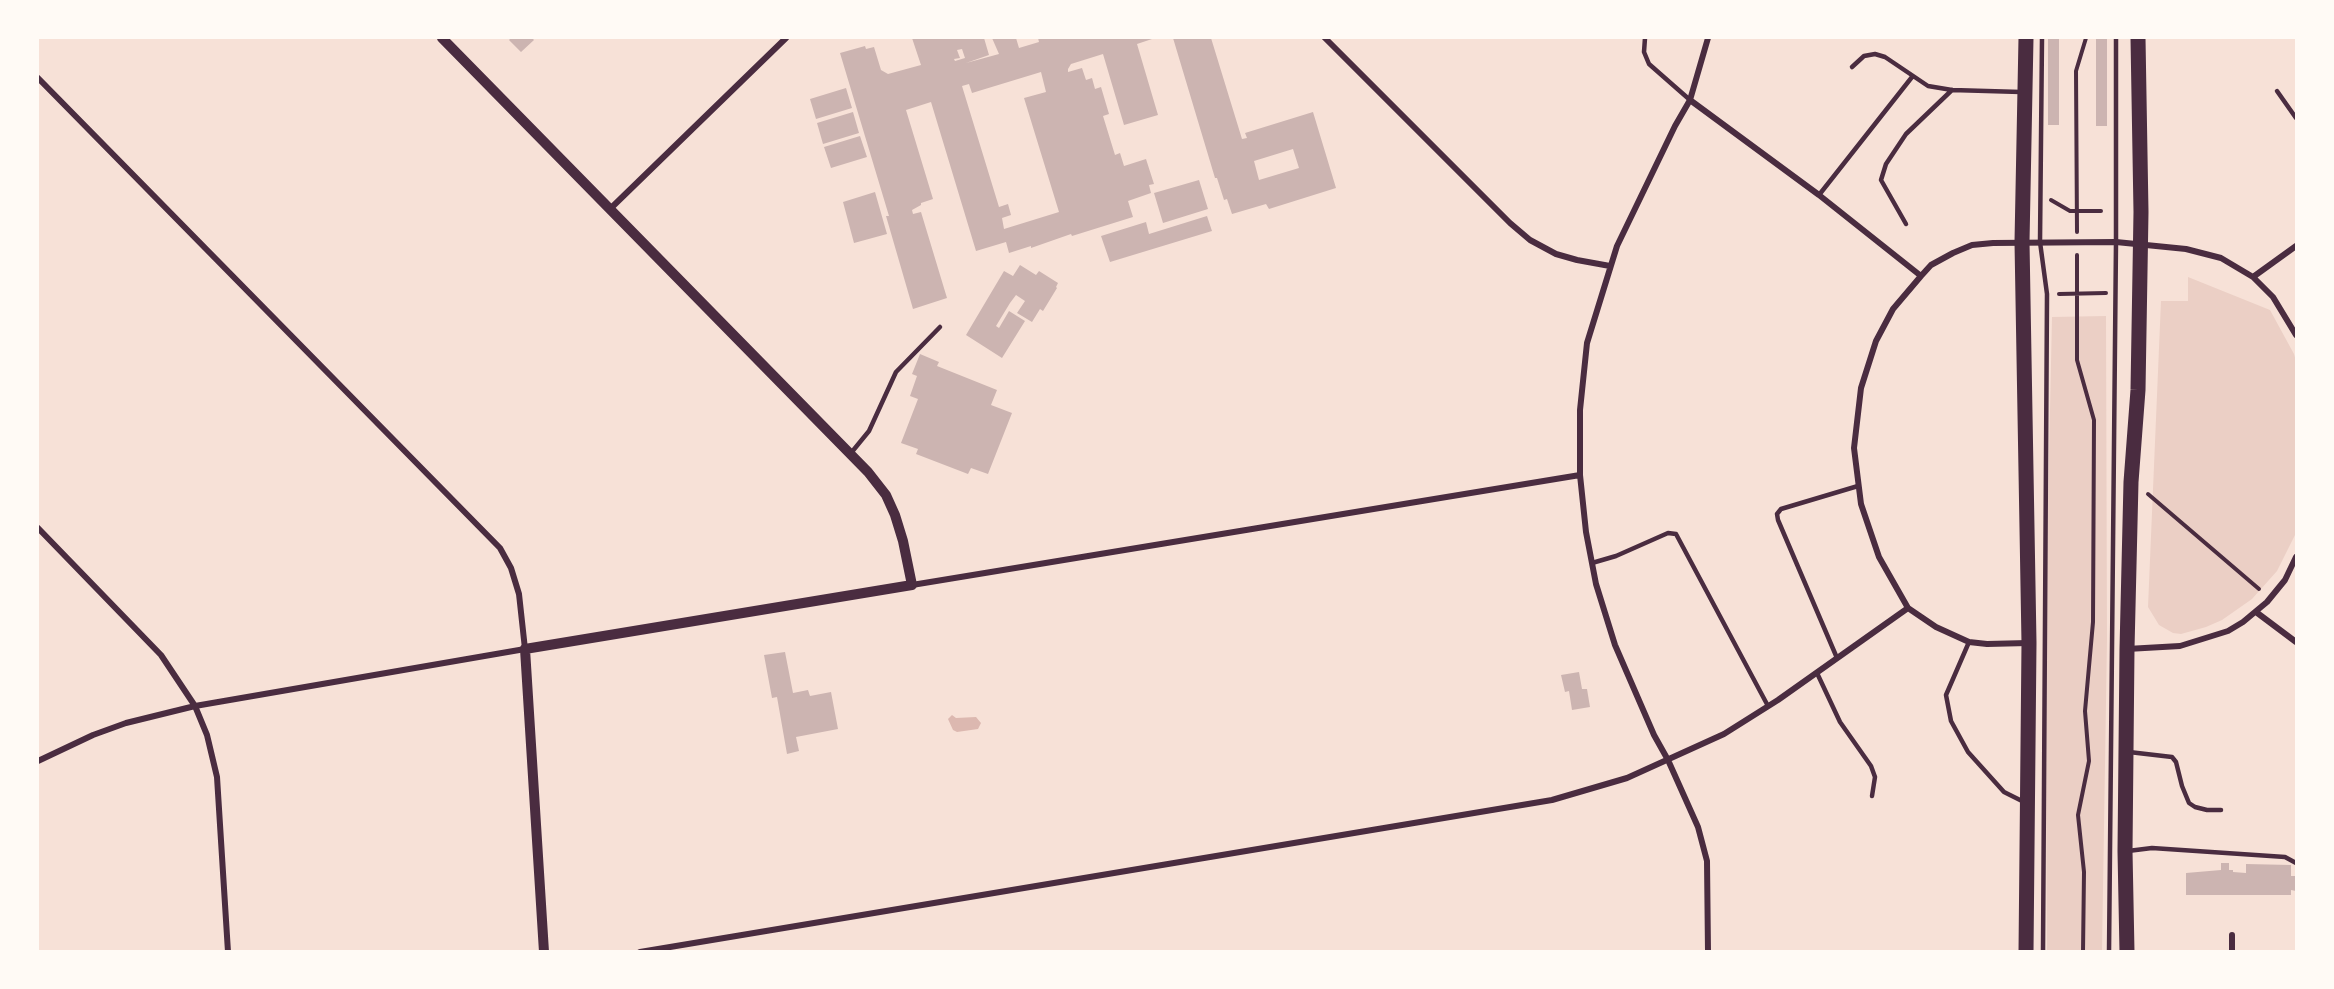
<!DOCTYPE html>
<style>
body{margin:0}
#map{position:relative;width:2334px;height:989px;overflow:hidden;background:#f7e1d7;font-family:"DejaVu Sans",sans-serif}
canvas{display:block}
.frame{position:absolute;inset:0;border:39px solid #fffaf5;pointer-events:none}
</style>
<div id="map">
<canvas width="2334" height="989"></canvas>
<div class="frame"></div>
</div>
<script>
const context = document.querySelector('canvas').getContext('2d');
context.lineJoin = 'round';
function fillPath(path, color) { context.fillStyle = color; context.fill(path, 'evenodd'); }
const shape = rows => new Path2D(rows.map(r => 'M' + r).join(''));
function stroke(path, color, width, dash) { context.strokeStyle = color; context.lineWidth = width; context.lineCap = dash ? 'butt' : 'round'; context.setLineDash(dash || []); context.stroke(path); }
const green = shape([
 [2188,277,2270,310,2294,354,2296,361,2296,533,2277,571,2252,599,2222,620,2206,627,2181,634,2173,633,2159,625,2148,607,2161,301,2188,301],
 [2106,316,2107,640,2102,951,2047,951,2045,641,2052,317]
]);
const water = shape([
 [952,715,956,718,976,717,981,723,978,729,957,732,953,730,948,719]
]);
const building = shape([
 [511,38,532,38,534,40,521,52,509,40],
 [912,38,984,38,989,55,966,63,999,54,992,38,1016,38,1019,48,1039,42,1038,38,1155,38,1137,44,1158,115,1124,125,1103,54,1071,64,1068,69,1068,72,1082,68,1086,80,1092,78,1095,89,1101,87,1109,114,1103,116,1115,155,1120,153,1124,166,1146,159,1154,184,1149,185,1151,193,1128,201,1133,217,1072,236,1071,234,1031,248,1031,246,1009,253,1006,242,976,251,931,102,906,110,933,199,921,203,921,205,912,210,913,214,921,212,947,298,913,309,886,216,889,216,840,53,865,46,866,49,874,47,881,70,888,74,921,65],
 [962,49,965,58,955,61,954,59,960,58,957,50],
 [1041,72,1046,92,1024,98,1059,212,1004,229,1002,218,1011,215,1008,204,999,207,962,86,969,84,972,93],
 [1173,38,1211,38,1242,139,1247,138,1245,133,1313,112,1336,188,1269,209,1266,204,1232,214,1227,199,1224,200,1217,178,1215,178],
 [1293,149,1299,168,1259,180,1254,161],
 [2048,38,2059,38,2059,125,2048,125],
 [2096,38,2107,38,2107,126,2096,126],
 [846,88,852,108,816,119,810,99],
 [853,112,859,133,823,144,817,123],
 [860,136,867,157,831,168,824,147],
 [1199,180,1208,209,1163,223,1154,193],
 [875,192,887,234,854,243,843,202],
 [1207,216,1212,231,1110,262,1101,236,1146,222,1149,234],
 [1020,265,1036,275,1039,271,1058,283,1056,287,1057,288,1043,311,1040,309,1032,322,1017,313,1025,301,1016,295,1010,303,996,326,999,328,1009,311,1025,321,1002,358,966,335,1004,271,1013,276],
 [920,354,939,362,937,366,997,390,991,405,1012,413,988,474,971,468,968,474,916,454,918,449,901,443,918,399,910,396,917,376,912,374],
 [785,652,793,693,808,690,810,696,831,692,838,729,796,737,799,751,787,754,777,697,772,698,764,655],
 [1579,672,1582,689,1587,689,1590,707,1572,710,1569,691,1565,692,1561,675],
 [2221,863,2229,863,2229,870,2233,870,2233,872,2246,873,2246,864,2291,865,2291,876,2296,876,2296,891,2291,890,2291,895,2186,895,2186,873,2221,870]
]);
const path = shape([
 [2051,200,2070,211,2101,211],
 [2077,232,2076,71,2086,38],
 [2077,255,2077,360,2094,420,2093,622,2085,711,2089,761,2078,815,2084,872,2083,952],
 [2059,294,2106,293],
 [2148,494,2259,589]
]);
const service = shape([
 [1645,38,1644,52,1649,64,1690,100],
 [2042,38,2040,242,2047,294,2043,952],
 [1852,67,1864,56,1875,54,1885,57,1928,86,1952,90,2021,92],
 [2277,91,2296,118],
 [1819,195,1912,77],
 [1906,224,1881,180,1886,164,1906,134,1952,90],
 [851,453,869,431,896,372,940,327],
 [1592,563,1616,556,1668,533,1676,534,1768,706],
 [1969,642,1946,695,1951,721,1968,752,2004,792,2024,802],
 [1837,658,1778,520,1777,514,1781,509,1858,486],
 [1817,673,1840,722,1871,766,1875,777,1872,796],
 [2129,752,2172,757,2176,762,2182,786,2189,803,2195,807,2207,810,2221,810],
 [2128,851,2152,848,2285,857,2296,863],
 [2109,952,2116,242,2116,38]
]);
const minor = shape([
 [1325,38,1510,223,1530,240,1556,254,1577,260,1610,266],
 [1708,38,1690,100,1675,126,1617,246,1587,343,1580,410,1580,475,1586,532,1596,584,1615,645,1654,735,1668,760,1698,827,1707,861,1708,952],
 [38,78,500,548,511,568,519,594,525,649,195,706,126,723,93,735,38,761],
 [1690,100,1819,195,1921,276],
 [610,209,786,38],
 [2253,277,2296,246],
 [38,528,161,655,195,706,207,735,217,777,228,952],
 [912,585,1580,475],
 [2256,612,2296,642],
 [2028,643,1987,644,1969,642,1936,627,1908,608,1879,557,1861,504,1854,448,1861,388,1876,341,1893,309,1921,276,1931,265,1953,253,1972,245,1993,243,2116,242,2186,249,2221,258,2253,277,2273,297,2296,335],
 [2127,649,2180,646,2228,631,2243,622,2267,602,2285,580,2296,557],
 [640,952,1552,800,1627,778,1724,734,1778,700,1908,608],
 [2232,952,2232,935]
]);
const tertiary = shape([
 [442,38,868,472,886,495,895,515,903,541,912,585,525,649,544,952]
]);
const primary = shape([
 [2026,952,2029,643,2022,242,2026,38],
 [2127,952,2125,851,2127,649,2131,482,2138,390,2141,212,2138,38]
]);
fillPath(green, '#ebcfc5');
fillPath(water, '#dcb8b0');
fillPath(building, '#ccb4b1');
stroke(path, '#4a2c40', 4);
stroke(service, '#4a2c40', 4.5);
stroke(minor, '#4a2c40', 6);
stroke(tertiary, '#4a2c40', 10);
stroke(primary, '#4a2c40', 15);
</script>
